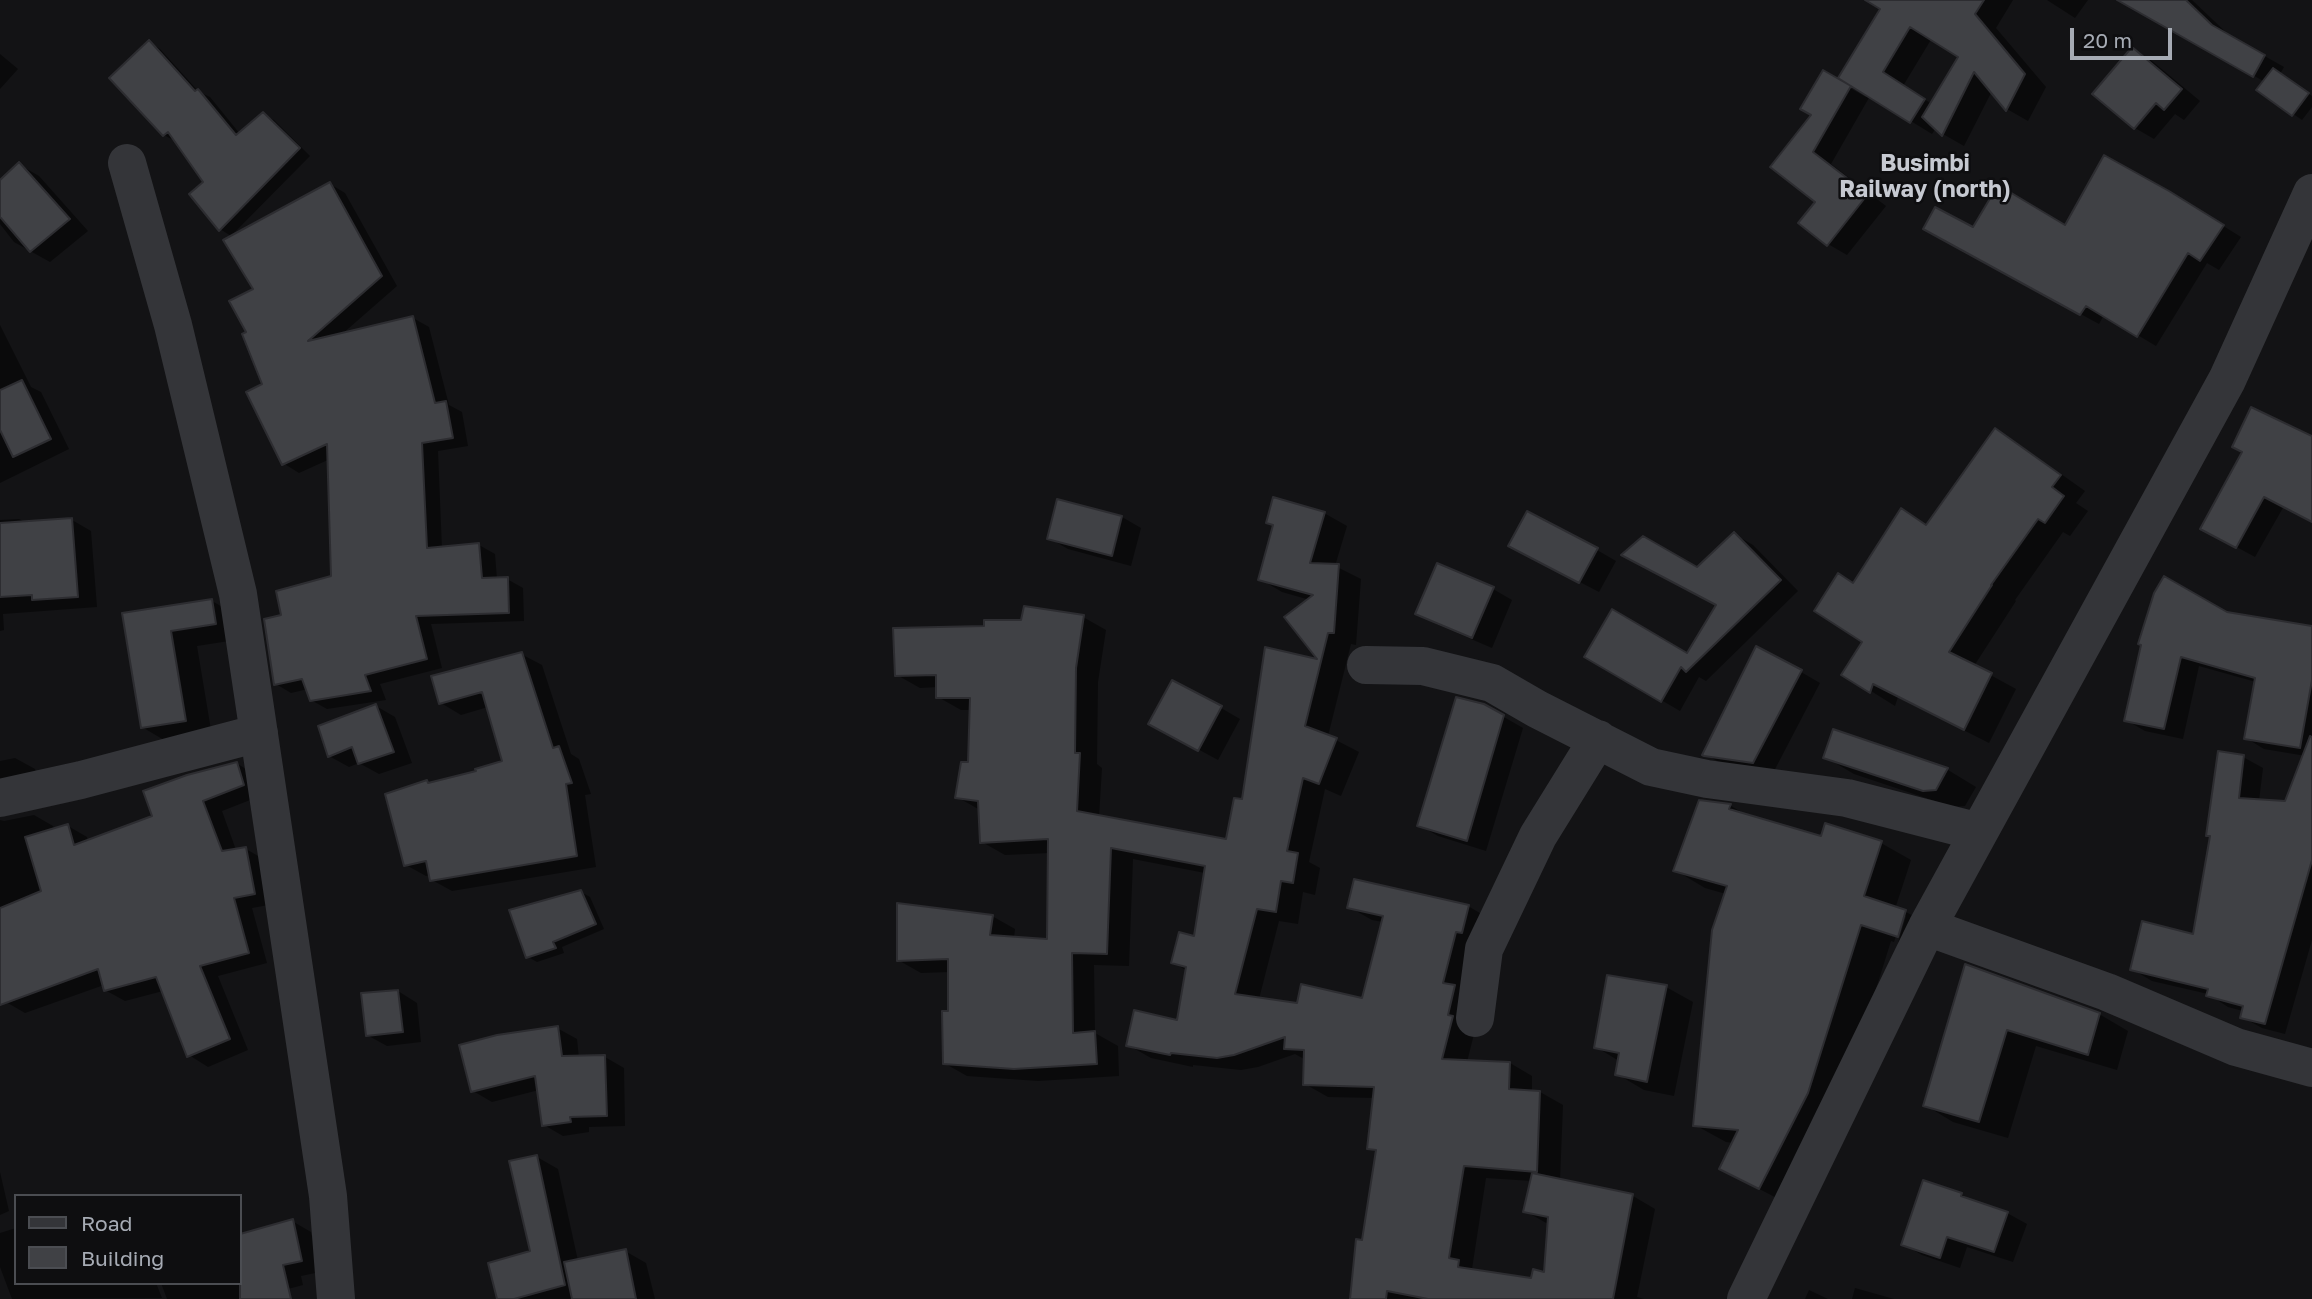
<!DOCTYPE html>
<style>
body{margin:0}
#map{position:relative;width:2312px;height:1299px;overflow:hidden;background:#131315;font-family:"Golos Text",sans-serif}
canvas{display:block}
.legend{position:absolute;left:14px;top:1194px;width:228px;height:91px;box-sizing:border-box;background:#0e0e10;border:2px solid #4b4d52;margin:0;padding:9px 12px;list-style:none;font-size:21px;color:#a6abb4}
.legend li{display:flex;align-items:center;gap:14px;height:35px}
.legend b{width:35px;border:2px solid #4b4d52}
.scale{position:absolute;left:2070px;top:28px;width:102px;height:32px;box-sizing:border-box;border:4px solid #a6abb4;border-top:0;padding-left:9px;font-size:21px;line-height:24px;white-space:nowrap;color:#a6abb4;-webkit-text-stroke:5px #0e0e10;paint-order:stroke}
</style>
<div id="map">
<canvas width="2312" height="1299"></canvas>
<ul class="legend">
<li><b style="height:9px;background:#343539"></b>Road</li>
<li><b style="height:19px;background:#404145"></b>Building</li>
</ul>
<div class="scale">20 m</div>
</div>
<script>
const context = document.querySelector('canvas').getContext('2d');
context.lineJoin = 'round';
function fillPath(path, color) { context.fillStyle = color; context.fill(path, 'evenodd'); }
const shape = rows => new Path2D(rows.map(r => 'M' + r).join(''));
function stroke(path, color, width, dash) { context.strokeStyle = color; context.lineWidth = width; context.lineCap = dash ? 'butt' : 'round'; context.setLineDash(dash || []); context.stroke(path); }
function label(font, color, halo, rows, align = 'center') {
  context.font = font + ' "Golos Text",sans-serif'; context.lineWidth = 5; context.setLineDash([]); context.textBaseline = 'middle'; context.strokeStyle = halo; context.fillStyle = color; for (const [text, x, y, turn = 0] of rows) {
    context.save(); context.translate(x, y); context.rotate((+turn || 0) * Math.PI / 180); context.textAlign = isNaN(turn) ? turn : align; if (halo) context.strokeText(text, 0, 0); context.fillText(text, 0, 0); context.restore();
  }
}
const shadow = shape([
 [1885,0,2013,0,1996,28,2046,87,2028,121,2007,109,1992,91,1964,146,1943,134,1936,128,1932,134,1870,96,1831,164,1886,206,1847,255,1828,244,1818,202,1772,167,1813,115,1823,73,1866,97,1879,13,1877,12],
 [1932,38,1960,56,1932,104,1903,86],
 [2047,0,2088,0,2075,18],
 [2156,0,2192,0,2231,37,2284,67,2280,74,2312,96,2312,107,2302,120,2259,90,2265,82,2143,13],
 [149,42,160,49,199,92,210,97,240,134,263,114,274,120,310,156,231,236,220,229,205,183,175,141,164,135],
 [2133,49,2152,61,2200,101,2184,120,2175,114,2154,139,2135,128,2095,94],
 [0,54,18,69,0,89],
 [20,165,39,176,88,231,50,262,14,242,0,224,0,182],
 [330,184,345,193,397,286,341,335,413,318,429,327,449,405,462,412,468,446,438,451,442,549,479,545,495,554,497,579,507,579,523,588,524,621,431,624,442,668,380,684,386,700,327,709,311,700,308,689,291,693,276,684,283,616,333,578,330,459,299,473,283,463,264,385,248,333,255,290],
 [2188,204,2241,237,2219,270,2207,263,2156,346,2104,315,2099,324,1943,239,1973,230,2066,227],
 [0,325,31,387,41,392,69,449,0,483],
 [1995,430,2020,445,2085,491,2076,503,2088,511,2070,536,2063,532,2015,600,2016,601,1974,666,2016,689,1989,743,1898,697,1895,706,1871,691,1865,641,1854,584,1902,511,1928,526],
 [2312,438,2312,521,2284,506,2255,557,2220,538],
 [1058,501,1122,517,1141,528,1131,566,1068,549,1049,538],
 [1324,513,1347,526,1335,566,1361,579,1356,645,1351,644,1328,736,1359,752,1341,796,1325,789,1309,862,1320,868,1315,895,1303,892,1298,924,1279,921,1259,999,1298,1005,1363,1000,1383,922,1372,920,1349,907,1468,906,1490,919,1475,1030,1467,1062,1510,1063,1532,1076,1532,1092,1540,1092,1563,1105,1560,1181,1633,1196,1655,1209,1637,1297,1644,1299,1352,1299,1378,1153,1369,1148,1375,1098,1328,1097,1305,1084,1306,1060,1295,1054,1258,1067,1241,1070,1193,1065,1193,1067,1151,1058,1128,1045,1178,1022,1187,971,1173,962,1195,938,1205,873,1133,859,1129,966,1094,965,1095,1033,1118,1046,1119,1076,1038,1081,967,1076,944,1063,950,1013,950,972,921,973,898,960,992,916,1015,929,1014,938,1048,941,1050,853,1005,855,982,842,980,810,957,797,969,764,971,710,961,710,938,697,938,687,920,688,897,675,986,627,1083,617,1106,630,1098,682,1097,764,1102,768,1099,817,1227,841,1243,801,1266,649,1321,662,1287,618,1310,600,1282,592,1260,579],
 [1486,1178,1532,1181,1525,1211,1548,1224,1545,1274,1533,1280,1476,1272,1472,1269],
 [19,519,27,523,72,520,91,531,97,607,3,614,4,630,0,631,0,520],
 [1734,534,1753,545,1798,591,1706,681,1699,677,1680,711,1586,656,1687,655,1718,605,1698,569],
 [1597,550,1616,561,1599,592,1530,556],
 [1493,589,1512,600,1492,648,1436,624,1417,613],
 [212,601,238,616,242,639,197,646,212,736,169,743,142,727,128,635],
 [2227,614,2312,628,2312,757,2264,749,2246,738,2256,682,2199,666,2183,739,2145,731,2126,720,2143,645],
 [521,654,542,665,571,754,579,759,591,794,585,795,596,867,452,891,432,880,431,875,426,876,406,865,427,782,430,784,478,772,504,763,488,707,461,715,441,703],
 [1801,672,1820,683,1773,773,1724,765,1705,754],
 [1483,705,1523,728,1486,851,1438,836,1419,825],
 [376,706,395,717,412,763,379,774,359,763,349,767,329,756],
 [1221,708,1240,719,1218,760,1170,734],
 [1834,731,1948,770,1976,787,1965,806,1953,807,1854,774,1825,757],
 [2243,757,2263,768,2259,801,2286,803,2312,776,2312,940,2285,1034,2262,1028,2242,1017,2243,1011,2228,1007,2208,994,2152,981,2132,969,2194,936],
 [15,758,35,769,39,782,0,799,0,761],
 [236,763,256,775,263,795,222,811,236,850,246,849,265,860,274,904,252,908,267,963,218,976,248,1050,208,1067,189,1055,163,991,125,1001,105,990,104,985,25,1013,6,1002,0,986,0,820,4,821,34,815,53,826,55,830,68,826,87,837,88,842,154,817],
 [1700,802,1731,806,1748,816,1822,838,1881,843,1911,860,1895,909,1906,912,1936,929,1928,953,1898,943,1906,916,1903,916,1894,942,1891,941,1838,1110,1790,1205,1721,1169,1734,1143,1726,1142,1695,1125,1726,894,1705,888,1675,870],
 [581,892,590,897,604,929,562,947,564,953,537,962,528,957],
 [1966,966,2099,1014,2128,1031,2117,1070,2036,1046,2008,1138,1953,1122,1925,1105],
 [1666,987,1693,1002,1674,1096,1644,1090,1617,1074,1619,1061,1596,1047],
 [398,991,417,1003,421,1042,387,1046,367,1035],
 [557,1028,577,1039,579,1058,605,1057,624,1068,625,1126,589,1127,589,1132,563,1136,544,1125,539,1090,492,1102,473,1091],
 [537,1157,558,1169,578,1261,625,1251,646,1263,655,1299,499,1299,532,1252],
 [0,1172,9,1211,0,1215],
 [1961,1194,1977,1203,2007,1213,2027,1224,2013,1262,1967,1247,1960,1268,1922,1255,1903,1244],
 [292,1221,311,1232,320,1272,301,1276,303,1285,262,1296,264,1299,167,1299,161,1283,240,1283,240,1233,243,1235],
 [16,1228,16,1283,156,1283,162,1298,12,1299,0,1267,0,1233],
 [1855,1288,1894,1299,1852,1299],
 [1809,1290,1828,1299,1805,1299]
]);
const building = shape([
 [1865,0,1984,0,1975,14,2025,74,2006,111,1974,72,1942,136,1922,117,1958,57,1910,27,1883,72,1925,99,1910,123,1838,78,1880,9,1865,0],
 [2117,0,2186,0,2212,25,2265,55,2253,77,2117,0],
 [149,40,195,91,198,89,236,135,263,112,300,148,219,231,189,194,203,182,168,132,163,136,109,78,149,40],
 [2132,47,2182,89,2164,110,2156,103,2134,129,2092,94,2132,47],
 [2273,68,2309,93,2292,116,2256,90,2273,68],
 [1823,70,1851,86,1813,152,1868,194,1827,246,1798,223,1815,202,1770,167,1811,115,1800,109,1823,70],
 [2104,155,2169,191,2224,225,2200,261,2188,253,2137,337,2086,306,2080,315,1923,229,1935,207,1973,227,1998,185,2065,225,2104,155],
 [19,162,70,219,30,252,0,217,0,180,19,162],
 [330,182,382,276,308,341,413,316,435,403,446,401,453,438,422,443,427,548,479,543,482,578,508,577,509,613,416,616,427,659,365,675,371,691,310,701,302,679,274,685,264,619,281,615,276,591,331,576,327,444,282,465,246,392,262,384,242,334,246,332,229,301,253,289,223,240,330,182],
 [22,380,51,439,13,457,0,430,0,390,22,380],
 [2251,407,2312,436,2312,522,2264,497,2236,548,2200,529,2242,452,2232,447,2251,407],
 [1995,428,2061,475,2052,487,2064,496,2045,523,2038,519,1991,585,1992,585,1949,652,1992,673,1964,730,1873,684,1870,693,1841,675,1862,642,1814,611,1838,573,1853,583,1901,508,1926,525,1995,428],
 [1273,497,1325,512,1310,563,1339,564,1334,633,1328,633,1305,726,1337,738,1319,784,1303,778,1287,851,1298,853,1293,883,1281,881,1276,912,1257,909,1235,994,1297,1003,1301,984,1362,998,1383,916,1347,908,1354,879,1469,905,1462,933,1456,932,1443,983,1455,985,1448,1015,1453,1016,1442,1059,1510,1062,1509,1089,1540,1091,1537,1172,1464,1166,1449,1258,1459,1260,1458,1267,1531,1278,1533,1269,1544,1272,1548,1217,1523,1212,1532,1173,1633,1194,1613,1299,1428,1299,1387,1291,1386,1299,1350,1299,1356,1239,1362,1240,1376,1150,1367,1149,1374,1087,1303,1085,1304,1050,1284,1049,1285,1037,1234,1055,1217,1058,1171,1053,1170,1055,1126,1046,1134,1010,1177,1020,1186,967,1171,963,1179,932,1194,936,1205,866,1111,848,1107,954,1072,953,1073,1033,1095,1031,1097,1064,1014,1069,943,1064,942,1011,948,1011,948,959,897,961,897,903,993,915,990,935,1047,939,1048,839,980,843,978,801,955,798,961,762,968,762,970,698,936,698,936,675,895,676,893,628,984,626,984,620,1021,620,1024,606,1084,615,1076,668,1075,753,1080,753,1077,811,1226,839,1234,798,1242,799,1265,647,1317,659,1284,617,1313,595,1258,580,1273,525,1266,523,1273,497],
 [1057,499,1122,516,1112,556,1047,539,1057,499],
 [1527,511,1598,548,1579,583,1508,546,1527,511],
 [72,518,78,597,32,600,32,595,0,597,0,523,72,518],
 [1734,532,1781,580,1686,672,1681,667,1661,702,1584,657,1612,609,1687,653,1716,605,1621,555,1643,536,1697,567,1734,532],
 [1437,563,1494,587,1472,638,1415,614,1437,563],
 [2164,576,2227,612,2312,626,2312,680,2300,748,2244,739,2255,678,2181,657,2164,729,2124,721,2141,645,2138,644,2154,593,2164,576],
 [212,599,216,624,171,631,186,721,141,728,122,613,212,599],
 [1756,646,1802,670,1753,763,1704,756,1702,755,1756,646],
 [522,652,553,748,559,746,572,783,566,784,577,856,430,881,426,861,404,866,385,794,427,780,428,783,476,771,475,769,502,761,482,692,439,704,431,676,522,652],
 [1172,680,1222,706,1198,751,1148,724,1172,680],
 [1456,697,1484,704,1504,715,1467,841,1417,826,1456,697],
 [376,704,394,752,358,764,352,747,328,757,318,726,376,704],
 [1833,729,1948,768,1936,790,1923,791,1823,758,1833,729],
 [2310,736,2312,737,2312,860,2265,1024,2240,1018,2243,1006,2206,996,2208,989,2130,970,2142,921,2193,934,2210,836,2206,836,2218,751,2244,755,2239,798,2285,801,2310,736],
 [237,762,244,785,203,801,222,851,246,847,255,894,234,898,249,953,200,966,230,1039,187,1057,156,977,104,991,98,969,0,1005,0,908,41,891,25,837,68,824,74,845,152,816,143,791,187,775,237,762],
 [1699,800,1731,804,1729,809,1821,836,1825,823,1882,841,1864,896,1906,910,1898,937,1861,925,1808,1093,1759,1189,1719,1169,1738,1130,1693,1126,1712,930,1727,886,1673,871,1699,800],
 [581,890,596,924,553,942,556,948,526,958,509,910,581,890],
 [1965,964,2100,1013,2088,1055,2007,1030,1979,1122,1923,1106,1965,964],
 [1607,975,1667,985,1647,1082,1615,1075,1619,1053,1594,1048,1607,975],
 [398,990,403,1032,366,1036,361,993,398,990],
 [558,1026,562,1056,605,1055,607,1116,570,1117,571,1122,542,1126,535,1076,471,1092,459,1045,497,1035,558,1026],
 [537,1155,565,1285,514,1299,497,1299,488,1263,530,1251,509,1161,537,1155],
 [1923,1180,1962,1193,1961,1196,2008,1212,1994,1252,1947,1237,1940,1258,1901,1245,1923,1180],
 [293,1219,302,1261,283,1265,291,1299,240,1299,240,1234,293,1219],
 [626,1249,636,1299,572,1299,564,1262,626,1249]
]);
const street = shape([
 [127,163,173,325,238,594,328,1196,336,1299],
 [1366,665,1423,666,1492,683,1537,709,1651,767,1707,779,1847,798,1979,832],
 [0,798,81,780,259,733],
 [1927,927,2107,992,2236,1047,2312,1068],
 [1475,1018,1484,949,1538,836,1598,739],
 [1746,1299,1927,927,2227,380,2312,193]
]);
const quarterNames = [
 ["Busimbi",1925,164],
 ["Railway (north)",1925,190]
];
fillPath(shadow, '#0007');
fillPath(building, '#404145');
stroke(building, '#2d2d31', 2);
stroke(street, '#343539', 38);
label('bold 23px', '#c6c9d1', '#0e0e10', quarterNames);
</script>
